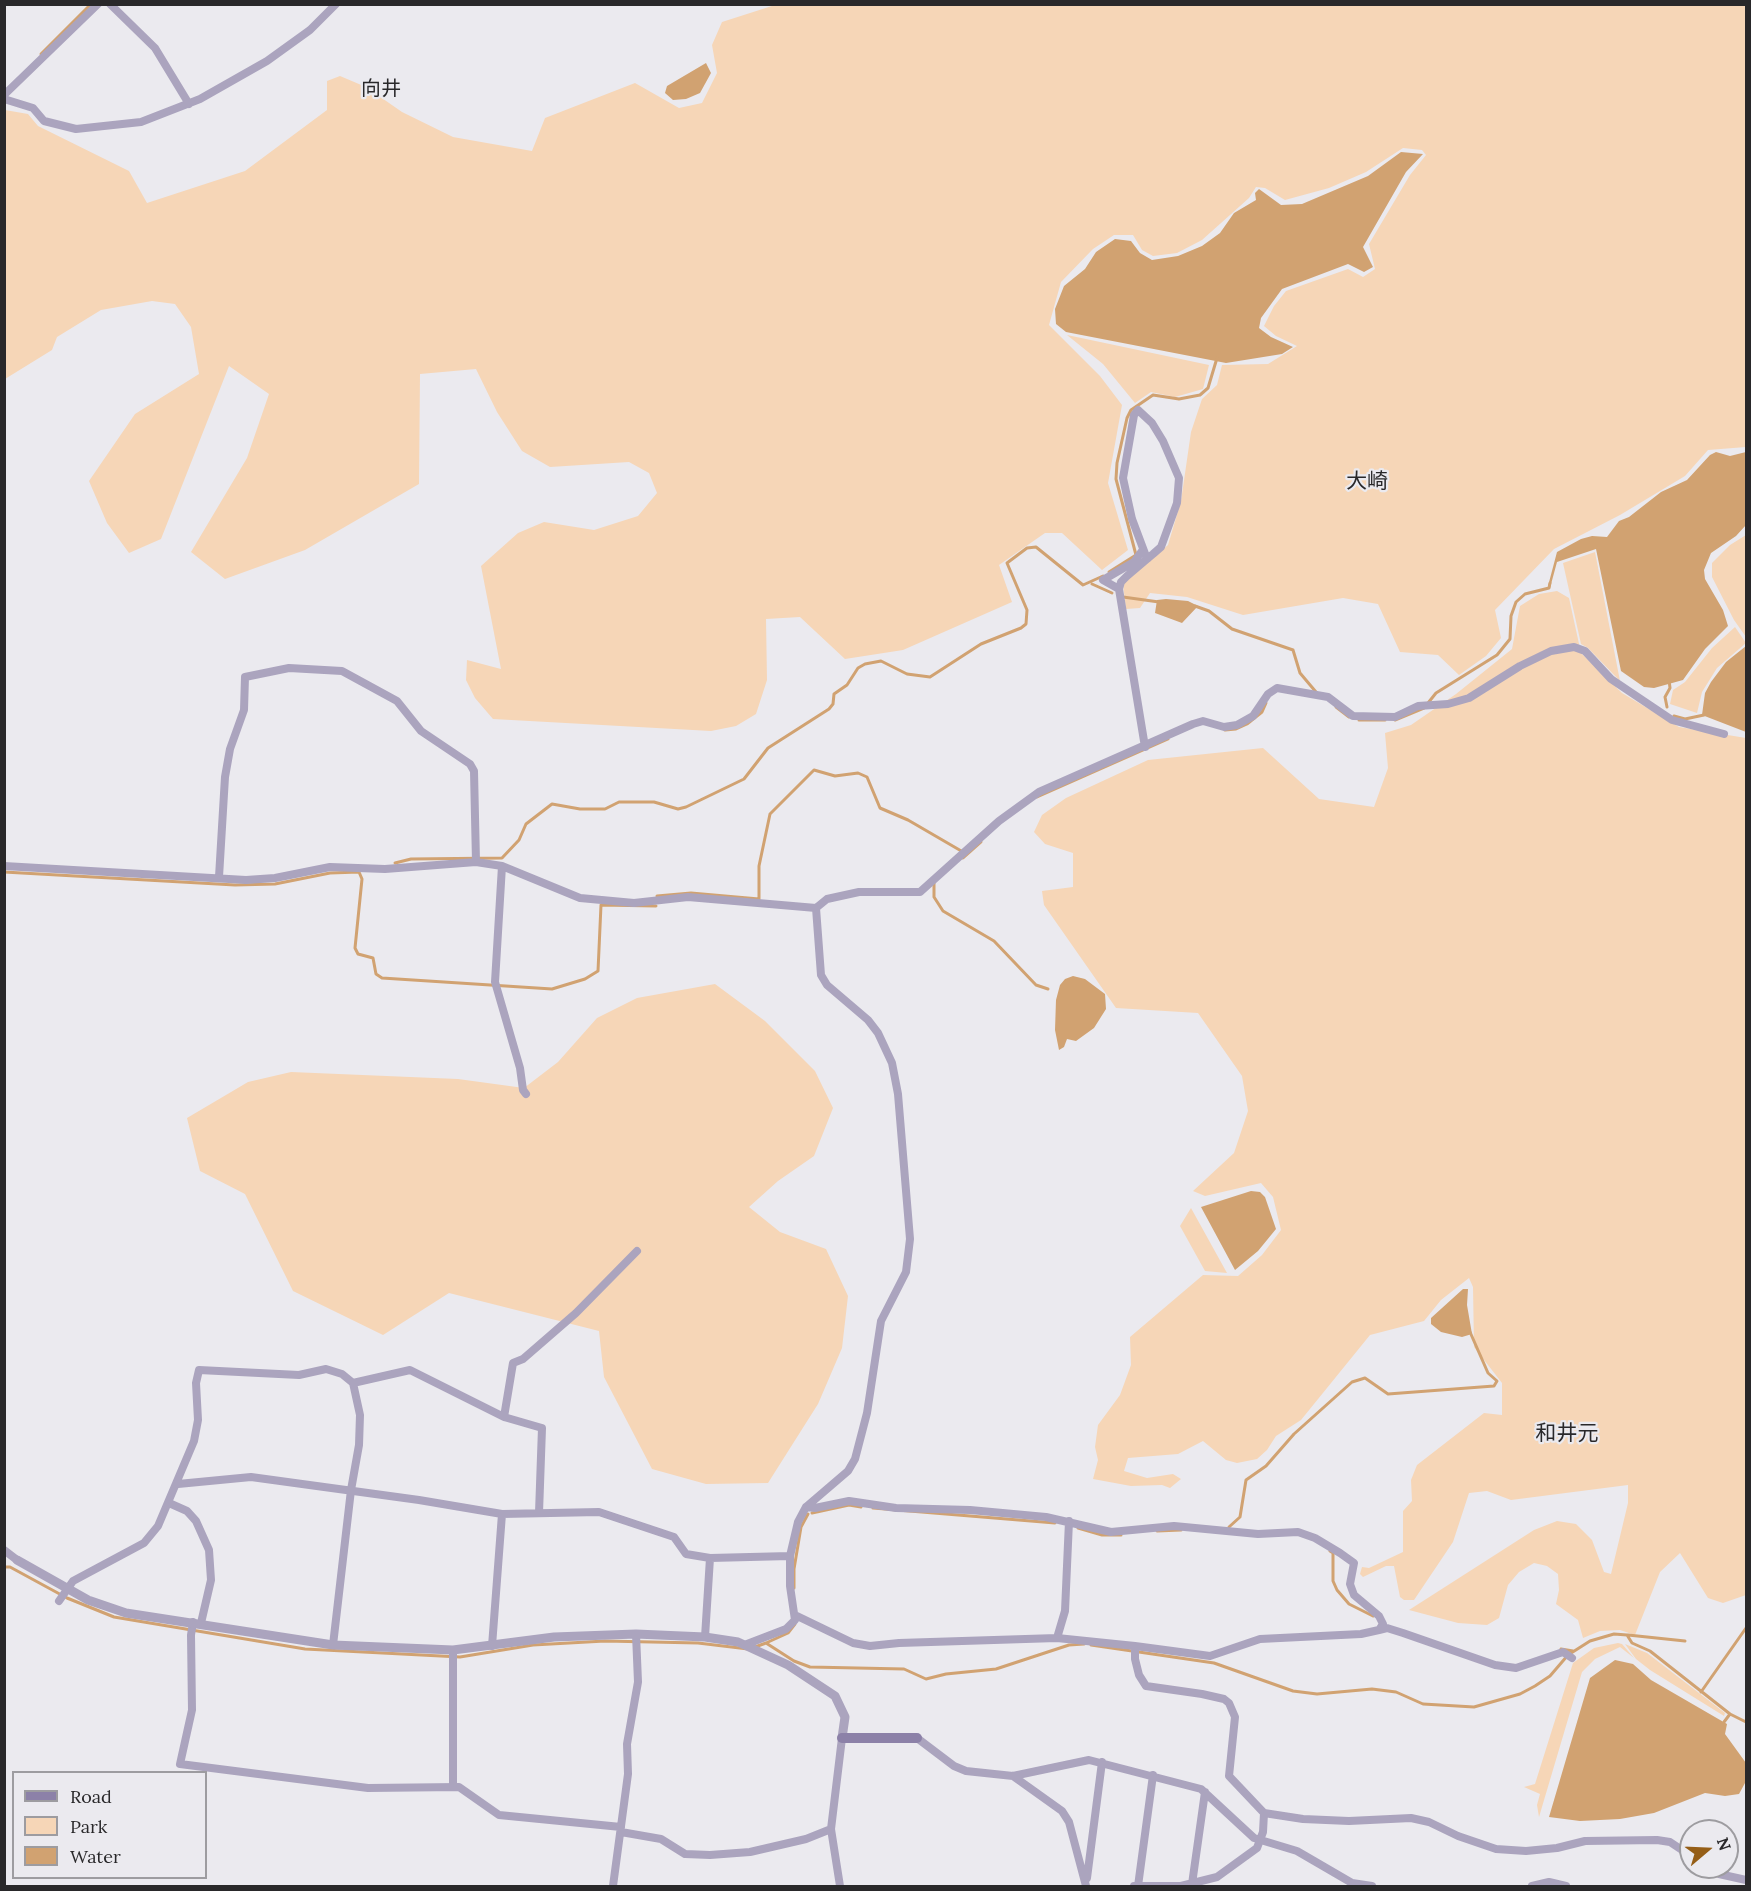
<!DOCTYPE html>
<meta charset="utf-8">
<style>
body{margin:0}
#map{position:relative;width:1751px;height:1891px;overflow:hidden;background:#ebeaef;font-family:Lora,serif}
canvas{display:block}
.frame{position:absolute;inset:0;border:6px solid #29282a;pointer-events:none}
.legend{position:absolute;left:12px;top:1771px;width:195px;height:108px;box-sizing:border-box;background:#ebeaef;border:2px solid #9d9ca0;margin:0;padding:8px 10px;list-style:none;font-size:18px;color:#29282a}
.legend li{display:flex;align-items:center;gap:12px;height:30px}
.legend b{width:30px;border:2px solid #9d9ca0}
.north{position:absolute;left:1679px;top:1819px;width:60px;height:60px;box-sizing:border-box;background:#ebeaef;border:2px solid #9d9ca0;border-radius:50%;rotate:71deg;font-size:16px;font-weight:700;line-height:24px;text-align:center;color:#29282a}
.north::after{content:'';display:block;margin:auto;width:21px;height:27px;background:#955e17;clip-path:polygon(50% 0,100% 100%,50% 72%,0 100%)}
</style>
<div id="map">
<canvas width="1751" height="1891"></canvas>
<div class="frame"></div>
<ul class="legend">
<li><b style="height:8px;background:#8c81a8"></b>Road</li>
<li><b style="height:16px;background:#f6d6b7"></b>Park</li>
<li><b style="height:16px;background:#d1a271"></b>Water</li>
</ul>
<div class="north">N</div>
</div>
<script>
const context = document.querySelector('canvas').getContext('2d');
context.lineJoin = 'round';
function fillPath(path, color) { context.fillStyle = color; context.fill(path, 'evenodd'); }
const shape = rows => new Path2D(rows.map(r => 'M' + r).join(''));
function stroke(path, color, width, dash) { context.strokeStyle = color; context.lineWidth = width; context.lineCap = dash ? 'butt' : 'round'; context.setLineDash(dash || []); context.stroke(path); }
function label(font, color, halo, rows, align = 'center') {
  context.font = font + ' Lora,"Noto Sans JP",serif'; context.lineWidth = 4.5; context.setLineDash([]); context.textBaseline = 'middle'; context.strokeStyle = halo; context.fillStyle = color; for (const [text, x, y, turn = 0] of rows) {
    context.save(); context.translate(x, y); context.rotate((+turn || 0) * Math.PI / 180); context.textAlign = isNaN(turn) ? turn : align; if (halo) context.strokeText(text, 0, 0); context.fillText(text, 0, 0); context.restore();
  }
}
const green = shape([
 [775,5,1746,5,1746,447,1708,450,1685,476,1620,515,1554,549,1495,610,1501,638,1486,656,1459,675,1438,655,1400,652,1378,604,1343,598,1243,615,1187,597,1150,593,1140,608,1126,609,1123,584,1168,545,1181,501,1191,432,1202,399,1217,385,1222,365,1268,364,1297,346,1276,336,1264,326,1274,306,1286,291,1348,269,1363,277,1375,269,1369,244,1410,175,1426,155,1422,150,1403,148,1366,172,1329,188,1285,200,1265,188,1256,187,1249,198,1202,240,1177,253,1153,256,1142,250,1133,235,1114,235,1093,249,1061,282,1049,325,1100,376,1122,405,1108,483,1128,550,1102,570,1062,533,1045,533,999,565,1012,602,903,650,845,659,800,617,766,619,767,680,756,714,736,726,711,731,493,719,475,698,466,680,467,660,501,669,481,566,518,533,544,522,594,530,638,516,657,493,649,473,629,462,550,467,522,451,497,412,476,369,420,374,419,484,305,550,225,579,191,552,247,458,269,394,229,366,161,539,129,553,107,523,89,481,135,414,199,374,191,327,175,304,152,301,101,310,57,337,52,350,5,379,5,110,28,114,38,126,129,171,147,203,245,171,327,110,327,81,340,76,366,87,402,112,453,137,532,151,545,118,635,83,679,108,702,103,717,73,712,45,722,22],
 [1067,335,1209,365,1203,389,1175,397,1151,392,1135,403,1103,364],
 [1746,535,1746,637,1734,620,1712,577,1712,563,1730,545],
 [1595,552,1620,681,1588,648,1581,644,1563,563],
 [1557,591,1569,598,1581,653,1622,693,1679,727,1746,738,1746,1595,1723,1603,1708,1598,1680,1553,1660,1572,1635,1635,1620,1630,1600,1631,1583,1638,1578,1620,1556,1604,1559,1590,1558,1574,1547,1566,1534,1563,1519,1572,1508,1585,1499,1618,1487,1625,1458,1623,1409,1610,1534,1530,1557,1521,1576,1524,1592,1540,1604,1572,1611,1574,1628,1503,1628,1485,1511,1500,1487,1491,1469,1493,1453,1542,1414,1600,1404,1600,1400,1597,1394,1566,1386,1566,1363,1577,1360,1574,1362,1567,1369,1568,1403,1552,1403,1511,1412,1501,1411,1480,1417,1465,1484,1413,1502,1415,1502,1383,1474,1347,1473,1287,1469,1278,1441,1300,1424,1321,1370,1335,1301,1420,1276,1436,1267,1450,1257,1459,1237,1463,1226,1460,1203,1441,1178,1454,1128,1458,1124,1471,1147,1478,1173,1474,1181,1479,1170,1488,1162,1485,1131,1486,1093,1479,1098,1460,1095,1447,1098,1425,1120,1395,1131,1365,1130,1337,1203,1275,1238,1276,1262,1255,1281,1230,1273,1197,1261,1183,1205,1196,1193,1191,1234,1153,1248,1111,1242,1076,1198,1013,1116,1008,1044,905,1042,891,1073,887,1073,853,1045,844,1034,832,1042,815,1066,798,1148,760,1263,748,1319,799,1374,807,1388,768,1385,733,1411,725,1456,694,1512,649,1520,606,1539,594],
 [1735,627,1746,643,1717,668,1702,692,1697,713,1670,704,1673,690,1685,682,1712,648],
 [715,984,765,1021,815,1071,833,1108,814,1156,778,1181,749,1207,780,1232,826,1249,848,1296,842,1348,818,1404,768,1483,706,1484,652,1469,604,1377,599,1331,449,1293,383,1335,293,1291,245,1194,200,1171,187,1118,248,1082,291,1072,458,1079,524,1088,558,1062,597,1018,637,998],
 [1191,1208,1227,1273,1205,1271,1180,1226],
 [1618,1643,1622,1644,1634,1658,1620,1647,1595,1659,1582,1672,1539,1817,1537,1805,1540,1794,1524,1787,1535,1784,1573,1663,1594,1648],
 [1625,1644,1647,1653,1725,1713,1724,1716,1650,1670,1636,1659]
]);
const water = shape([
 [706,63,711,73,700,93,686,99,673,100,665,93,667,86],
 [1401,152,1423,154,1406,172,1363,247,1373,267,1364,272,1348,264,1282,289,1261,318,1259,328,1271,337,1293,347,1282,354,1226,363,1066,332,1056,324,1055,309,1064,286,1085,269,1096,252,1115,239,1131,241,1140,253,1152,260,1178,256,1202,246,1220,233,1234,213,1256,200,1255,193,1259,189,1281,205,1302,204,1368,176],
 [1716,452,1730,456,1746,452,1746,525,1736,536,1711,553,1704,570,1705,579,1723,610,1728,626,1705,649,1683,680,1654,688,1644,687,1621,671,1596,549,1557,562,1550,588,1548,586,1557,552,1581,539,1592,536,1607,537,1619,521,1629,517,1661,492,1687,480,1710,455],
 [1166,599,1188,601,1198,606,1182,623,1155,613,1157,600],
 [1746,646,1746,732,1702,715,1705,693,1711,682,1726,662],
 [1073,976,1085,979,1105,994,1106,1009,1094,1028,1076,1041,1067,1039,1064,1047,1059,1050,1055,1030,1056,1000,1060,985,1065,979],
 [1251,1191,1260,1192,1265,1197,1276,1229,1258,1251,1235,1270,1201,1207],
 [1463,1289,1468,1289,1467,1305,1472,1334,1462,1337,1441,1332,1431,1324,1431,1318],
 [1615,1660,1633,1664,1651,1680,1727,1724,1725,1734,1746,1763,1745,1783,1739,1794,1725,1796,1705,1793,1654,1813,1620,1819,1580,1821,1549,1817,1590,1678]
]);
const stream = shape([
 [41,54,91,4],
 [1109,572,1136,555,1116,479,1117,463,1127,418,1131,410,1153,395,1179,399,1200,395,1208,388,1217,358],
 [1092,584,1112,593],
 [1123,597,1159,602],
 [1195,606,1209,611,1232,629,1293,650,1300,673,1316,692],
 [1428,703,1436,693,1497,655,1510,639,1511,616,1516,602,1525,594,1549,588,1550,583],
 [1336,707,1349,717],
 [1667,707,1665,697,1670,688,1669,680],
 [1674,716,1685,719,1704,715],
 [1359,720,1385,720],
 [1395,720,1424,708],
 [1225,730,1236,729,1247,724,1262,712,1266,703],
 [1037,797,1168,739],
 [963,858,981,842],
 [395,863,411,859,502,858,519,840,526,824,552,804,580,809,605,809,619,802,654,802,678,809,686,807,744,779,768,748,829,709,833,704,834,694,847,685,858,668,865,664,881,661,907,674,930,677,981,644,1021,628,1026,624,1027,610,1007,563,1027,548,1036,547,1083,585,1103,576],
 [4,872,235,885,275,884,330,873,359,872],
 [359,872,362,879,355,948,358,954,373,958,376,974,382,978,552,989,585,979,598,971,601,905,656,906],
 [934,883,934,897,943,911,994,941,1036,985,1048,989],
 [657,896,691,893,759,899,759,866,770,814,814,770,835,776,858,773,867,777,880,808,908,820,963,852],
 [873,1508,1055,1523],
 [812,1513,849,1505,861,1507],
 [1229,1527,1240,1517,1246,1480,1266,1466,1294,1434,1352,1382,1365,1378,1388,1394,1494,1386,1497,1381,1488,1373,1470,1332],
 [1078,1528,1102,1535,1121,1535],
 [1157,1531,1181,1530],
 [1330,1551,1333,1553,1333,1581,1337,1590,1349,1604,1373,1616],
 [4,1567,10,1567,67,1598,114,1617,305,1649,460,1657,533,1645,605,1641,698,1643,748,1649],
 [794,1588,794,1569,801,1527,808,1514],
 [1628,1635,1685,1641],
 [766,1643,788,1633,795,1624],
 [1091,1645,1214,1663,1293,1691,1317,1694,1372,1689,1396,1692,1423,1704,1474,1707,1520,1694,1535,1686,1550,1676,1568,1655,1590,1641,1614,1634,1627,1635,1632,1643,1650,1651,1730,1714,1724,1722],
 [755,1647,766,1643,794,1661,810,1667,904,1669,926,1679,946,1674,996,1669,1069,1645,1084,1644],
 [1561,1649,1573,1651],
 [1701,1692,1746,1628],
 [1730,1714,1746,1722]
]);
const minor = shape([
 [110,4,155,48,189,104],
 [4,95,98,4],
 [4,99,33,108,44,121,76,129,141,122,200,99,267,61,310,30,336,4],
 [1119,589,1103,580,1134,562,1142,551],
 [1145,747,1119,589,1121,582,1127,576,1147,559,1153,554,1161,547,1177,503,1179,478,1163,441,1152,423,1138,410,1134,415,1123,478,1132,519,1147,559],
 [4,866,246,880,275,878,330,867,385,869,476,862,502,866,580,898,634,903,688,897,816,908,827,899,859,892,920,892,999,821,1039,792,1193,724,1203,721,1224,727,1237,725,1253,716,1268,694,1277,688,1328,697,1353,716,1395,717,1418,706,1448,704,1469,698,1520,666,1551,651,1574,647,1585,651,1611,679,1672,720,1724,734],
 [502,866,495,982,520,1068,523,1090,526,1094],
 [219,877,225,777,230,749,244,710,245,677,289,668,342,671,397,701,421,731,470,764,474,771,476,862],
 [353,1383,410,1370,504,1417],
 [178,1484,251,1477,419,1500,502,1514,599,1512,674,1537,686,1554,710,1558,790,1556],
 [169,1503,187,1511,196,1521,209,1550,211,1580,201,1623],
 [806,1507,815,1508,849,1501,896,1508,970,1510,1046,1517,1111,1532,1174,1526,1258,1534,1298,1532,1315,1538,1340,1553,1354,1563,1350,1584,1354,1595,1379,1616,1383,1624,1379,1630,1361,1634,1260,1639,1210,1656,1135,1646,1135,1659,1139,1675,1146,1686,1202,1694,1224,1699,1229,1703,1235,1717,1229,1776,1264,1813],
 [539,1513,542,1428,504,1417,513,1363,523,1359,576,1313,637,1251],
 [1069,1521,1065,1611,1057,1638,1135,1646],
 [4,1550,17,1560],
 [59,1601,73,1581,144,1543,158,1526,194,1441,198,1420,196,1383,199,1370,299,1375,326,1369,342,1374,353,1383,360,1415,359,1445,351,1490,333,1645],
 [795,1615,853,1643,870,1646,899,1643,1057,1638],
 [193,1622,191,1635,192,1710,180,1764,368,1788,459,1787,499,1815,621,1827],
 [1379,1630,1387,1628,1403,1633,1495,1665,1516,1668,1563,1652,1572,1658],
 [705,1637,710,1558],
 [747,1644,786,1629,795,1620,790,1586,790,1556,798,1522,806,1507,848,1471,855,1459,867,1413,881,1321,906,1272,910,1239,898,1094,892,1063,878,1033,868,1020,827,985,821,975,816,908],
 [492,1646,502,1514],
 [453,1650,453,1786],
 [917,1738,954,1766,966,1771,1013,1776,1089,1760,1201,1789,1254,1838,1297,1851,1352,1883,1372,1886],
 [1013,1776,1062,1811,1069,1822,1086,1886],
 [621,1832,661,1839,685,1854,710,1855,750,1852,806,1839,831,1829],
 [1708,1867,1719,1874,1746,1880],
 [1087,1878,1102,1762],
 [1192,1884,1205,1792],
 [613,1886,628,1774,627,1744,638,1682,636,1634],
 [840,1886,831,1829,842,1738],
 [1134,1886,1181,1886,1217,1877,1257,1848,1263,1832,1264,1813,1303,1819,1349,1821,1411,1818,1429,1822,1458,1836,1496,1849,1526,1851,1557,1848,1585,1841,1657,1840,1670,1842,1691,1856],
 [1138,1886,1153,1775],
 [1532,1886,1549,1882,1566,1886]
]);
const tertiary = shape([
 [17,1560,88,1600,126,1613,333,1645,453,1650,554,1637,636,1634,705,1637,738,1642,788,1665,835,1696,845,1717,842,1738]
]);
const secondary = shape([
 [842,1738,917,1738]
]);
const neighbourhoodNames = [
 ["向井",381,89]
];
const quarterNames = [
 ["大崎",1367,482],
 ["和井元",1567,1434]
];
fillPath(green, '#f6d6b7');
fillPath(water, '#d1a271');
stroke(stream, '#d1a271', 3);
stroke(minor, '#aba4be', 8);
stroke(tertiary, '#aba4be', 9);
stroke(secondary, '#8c81a8', 10);
label('20px', '#29282a', '#ebeaef', neighbourhoodNames);
label('21px', '#29282a', '#ebeaef', quarterNames);
</script>
